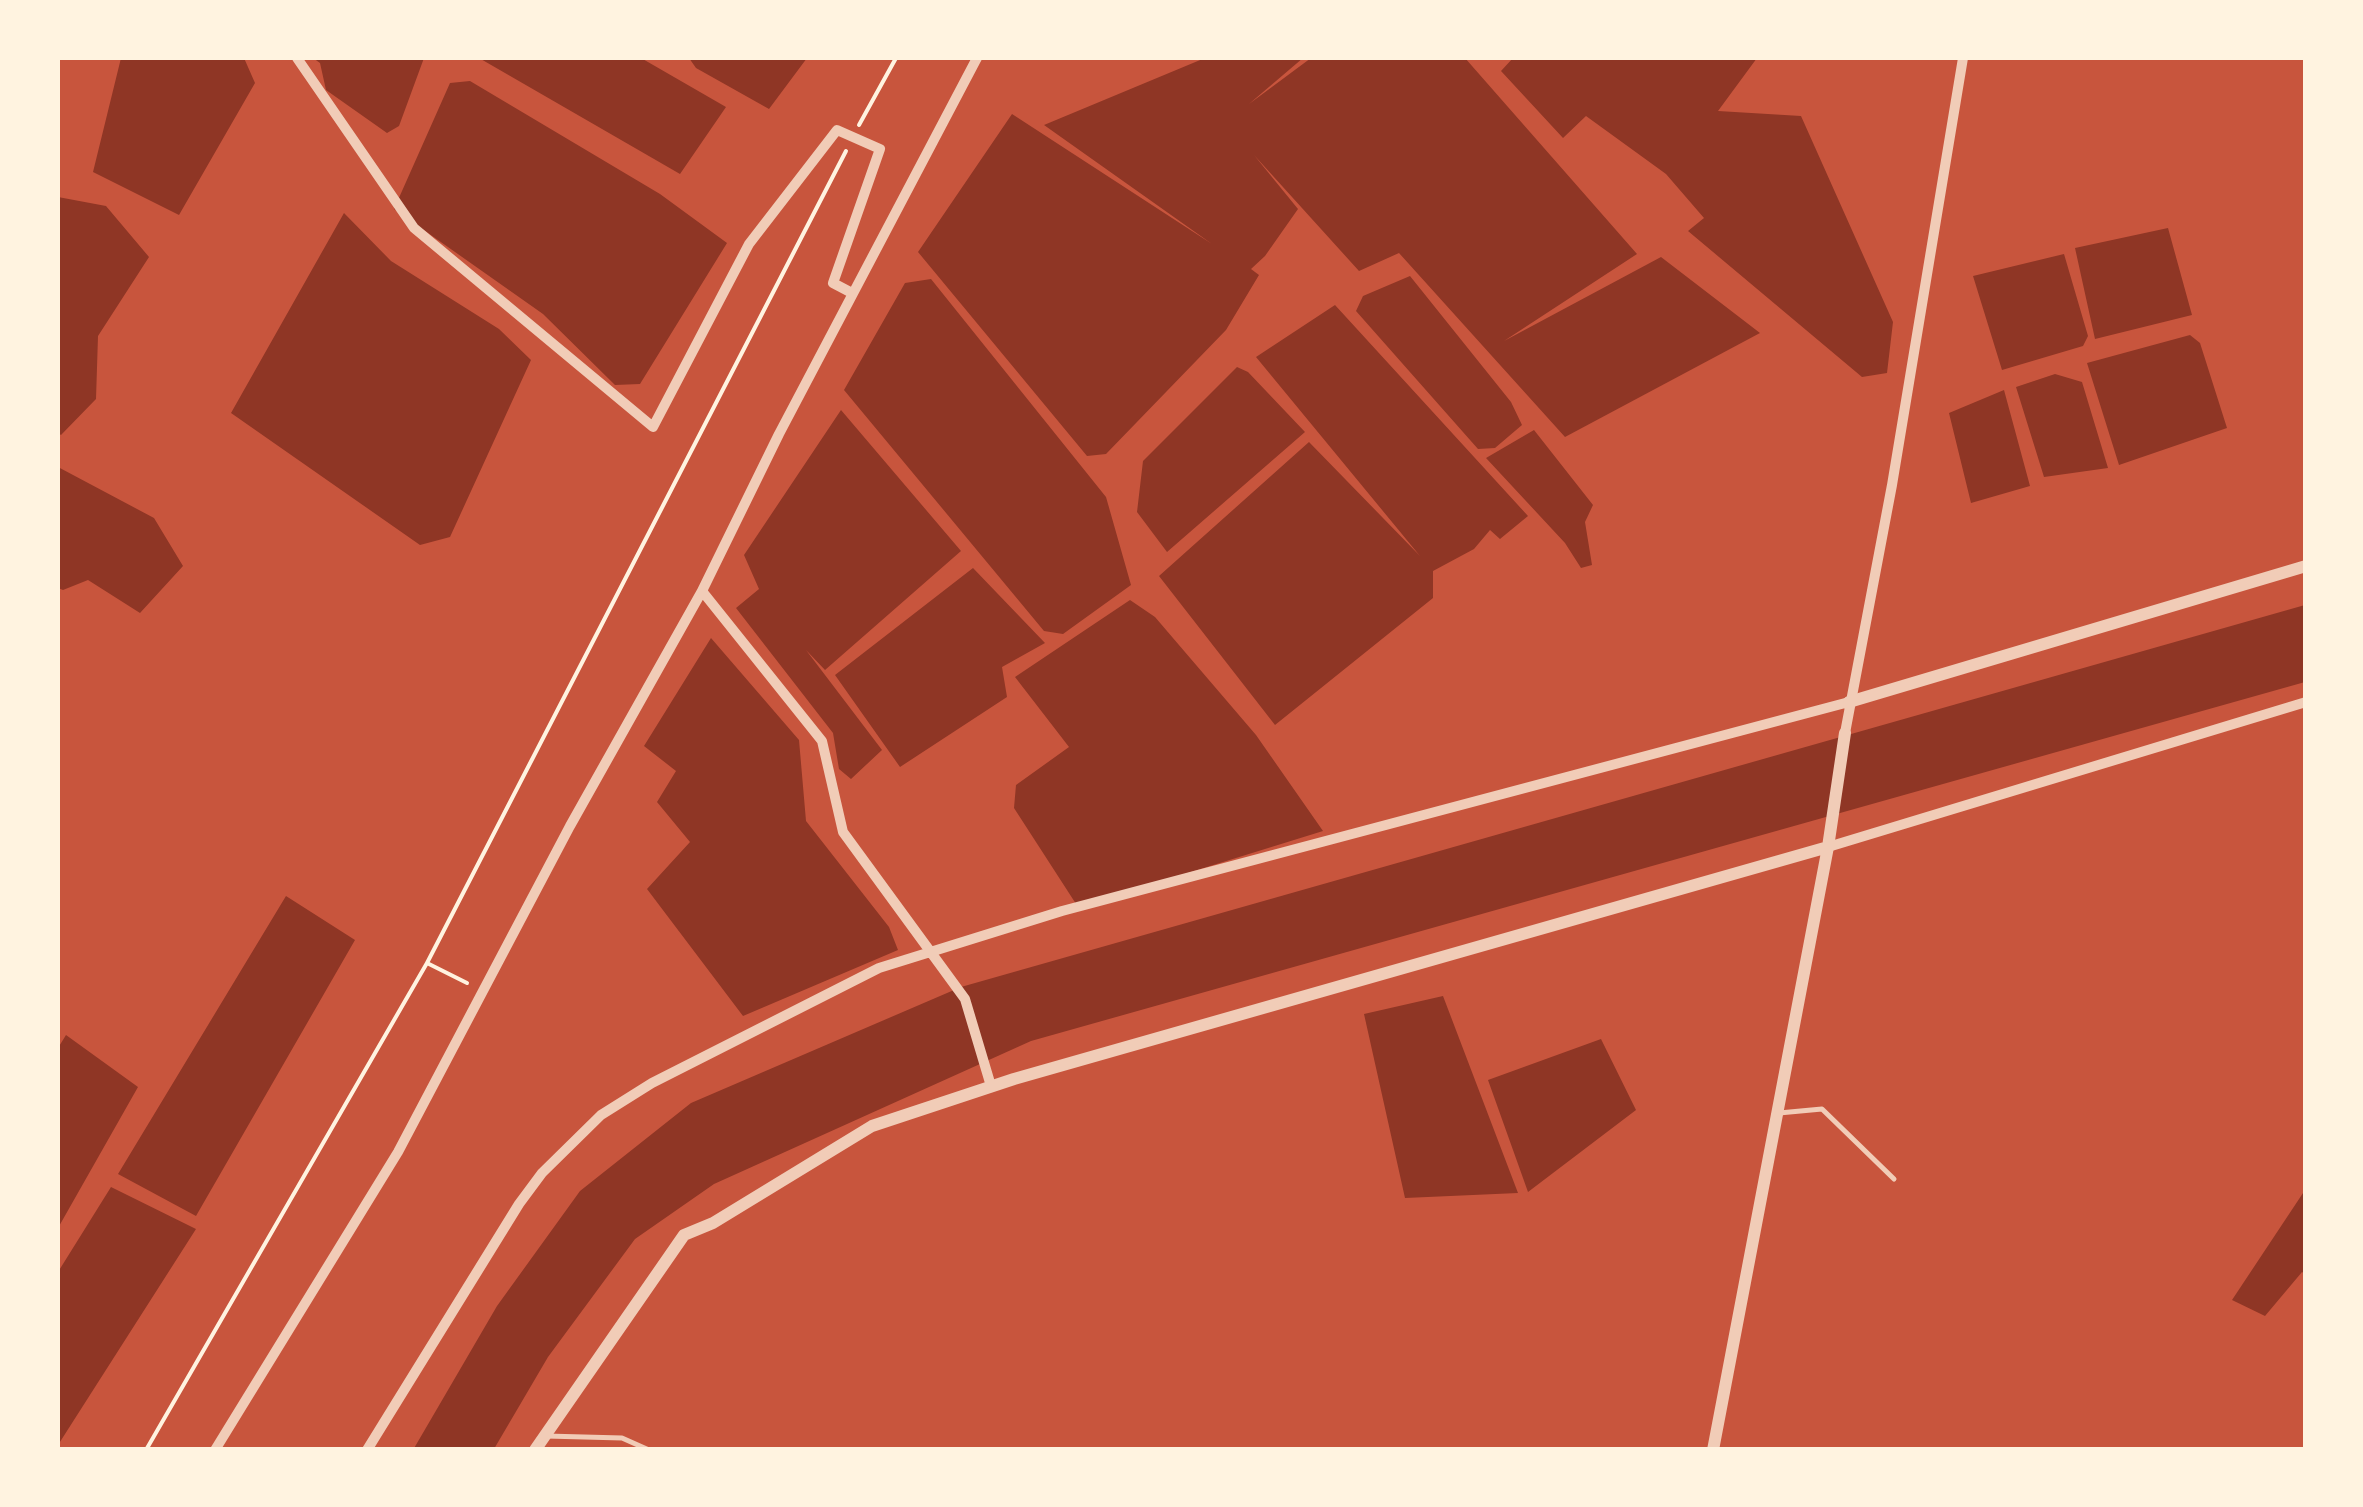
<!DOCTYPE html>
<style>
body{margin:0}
#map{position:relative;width:2363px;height:1507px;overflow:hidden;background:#c8553d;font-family:Mulish,sans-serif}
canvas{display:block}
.frame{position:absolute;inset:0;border:60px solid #fff3e0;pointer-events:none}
</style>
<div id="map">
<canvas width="2363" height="1507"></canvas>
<div class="frame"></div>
</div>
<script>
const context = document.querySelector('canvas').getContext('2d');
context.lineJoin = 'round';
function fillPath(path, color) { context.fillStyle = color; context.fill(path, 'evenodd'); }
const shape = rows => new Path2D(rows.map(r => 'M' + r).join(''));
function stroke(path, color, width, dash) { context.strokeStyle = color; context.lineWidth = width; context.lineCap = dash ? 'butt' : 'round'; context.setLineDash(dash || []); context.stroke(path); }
const water = shape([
 [121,58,244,58,255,83,179,215,93,172],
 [313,58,424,58,399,126,387,133,326,90,320,63],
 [479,58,641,58,726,107,680,174],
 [689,58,807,58,769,109,696,68],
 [1205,58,1303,58,1249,104,1311,58,1465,58,1637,254,1504,341,1661,257,1760,333,1565,437,1399,253,1359,271,1254,155,1298,209,1265,256,1251,269,1259,275,1226,330,1106,454,1087,456,918,252,1012,114,1212,244,1044,125],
 [1513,58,1757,58,1718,111,1801,116,1893,322,1887,373,1862,377,1688,231,1704,218,1666,174,1586,116,1563,138,1501,71],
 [470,81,660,194,727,243,640,384,615,385,543,314,394,209,450,83],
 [58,197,106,206,149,257,98,336,96,399,61,435,58,433],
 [344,213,391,261,499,329,531,360,450,537,420,545,231,413],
 [2168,228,2192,315,2095,339,2075,248],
 [2064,254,2088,336,2083,346,2002,370,1973,276],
 [1410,276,1511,402,1522,425,1495,448,1478,449,1356,311,1363,296],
 [931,279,1106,497,1131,585,1063,634,1044,631,844,390,905,283],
 [1335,305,1528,516,1500,539,1490,530,1474,549,1433,571,1433,598,1275,725,1159,576,1309,442,1420,556,1256,357],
 [2190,335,2200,343,2227,428,2119,465,2087,363],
 [1237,367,1248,372,1305,432,1167,552,1137,512,1143,461],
 [2055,374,2082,382,2108,468,2044,477,2016,387],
 [2004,390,2030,486,1971,503,1949,413],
 [841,410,961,551,825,670,806,650,882,750,851,779,839,769,833,733,736,608,759,589,744,555],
 [1534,430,1593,505,1585,522,1592,565,1581,568,1565,543,1486,458],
 [58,467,154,518,183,566,140,613,88,580,63,590,58,588],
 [973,568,1045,643,1002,667,1007,697,900,767,835,675],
 [1130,600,1155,617,1256,735,1323,831,1078,907,1014,808,1016,785,1069,747,1015,677],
 [2305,605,2305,682,1031,1041,714,1184,635,1239,548,1357,494,1449,413,1450,497,1306,580,1191,691,1103,961,987],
 [711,638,799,740,806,821,889,927,898,950,743,1016,647,889,690,842,657,802,676,771,644,746],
 [286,896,355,940,196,1216,118,1174],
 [1443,996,1518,1193,1405,1198,1364,1014],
 [66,1035,138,1087,58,1228,58,1048],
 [1601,1039,1636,1110,1528,1192,1488,1080],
 [111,1187,196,1229,58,1445,58,1272],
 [2305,1190,2305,1274,2302,1272,2265,1316,2232,1300]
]);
const path = shape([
 [859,125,896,58],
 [427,963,467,983],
 [146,1450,427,963,846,151]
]);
const service = shape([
 [1779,1113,1822,1109,1894,1179],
 [546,1436,622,1438,649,1450]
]);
const minor = shape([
 [297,58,414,228,653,427,749,244,837,130,880,149,833,283,852,293],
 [702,591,822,741,843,832,965,999,991,1086],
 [1845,733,1892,485,1963,58],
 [1828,847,2306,702],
 [215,1450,398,1152,570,826,702,591,779,434,977,58],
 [367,1450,519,1204,542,1173,601,1115,652,1083,879,968,1062,911,1849,702]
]);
const tertiary = shape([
 [1849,702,2306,566],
 [535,1450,684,1235,713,1223,872,1126,1014,1079,1828,847],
 [1713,1450,1828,847,1845,733]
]);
fillPath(water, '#8f3625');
stroke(path, '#fff3e0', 4);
stroke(service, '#f1ccb7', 5);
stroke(minor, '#f1ccb7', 10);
stroke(tertiary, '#f1ccb7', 12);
</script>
